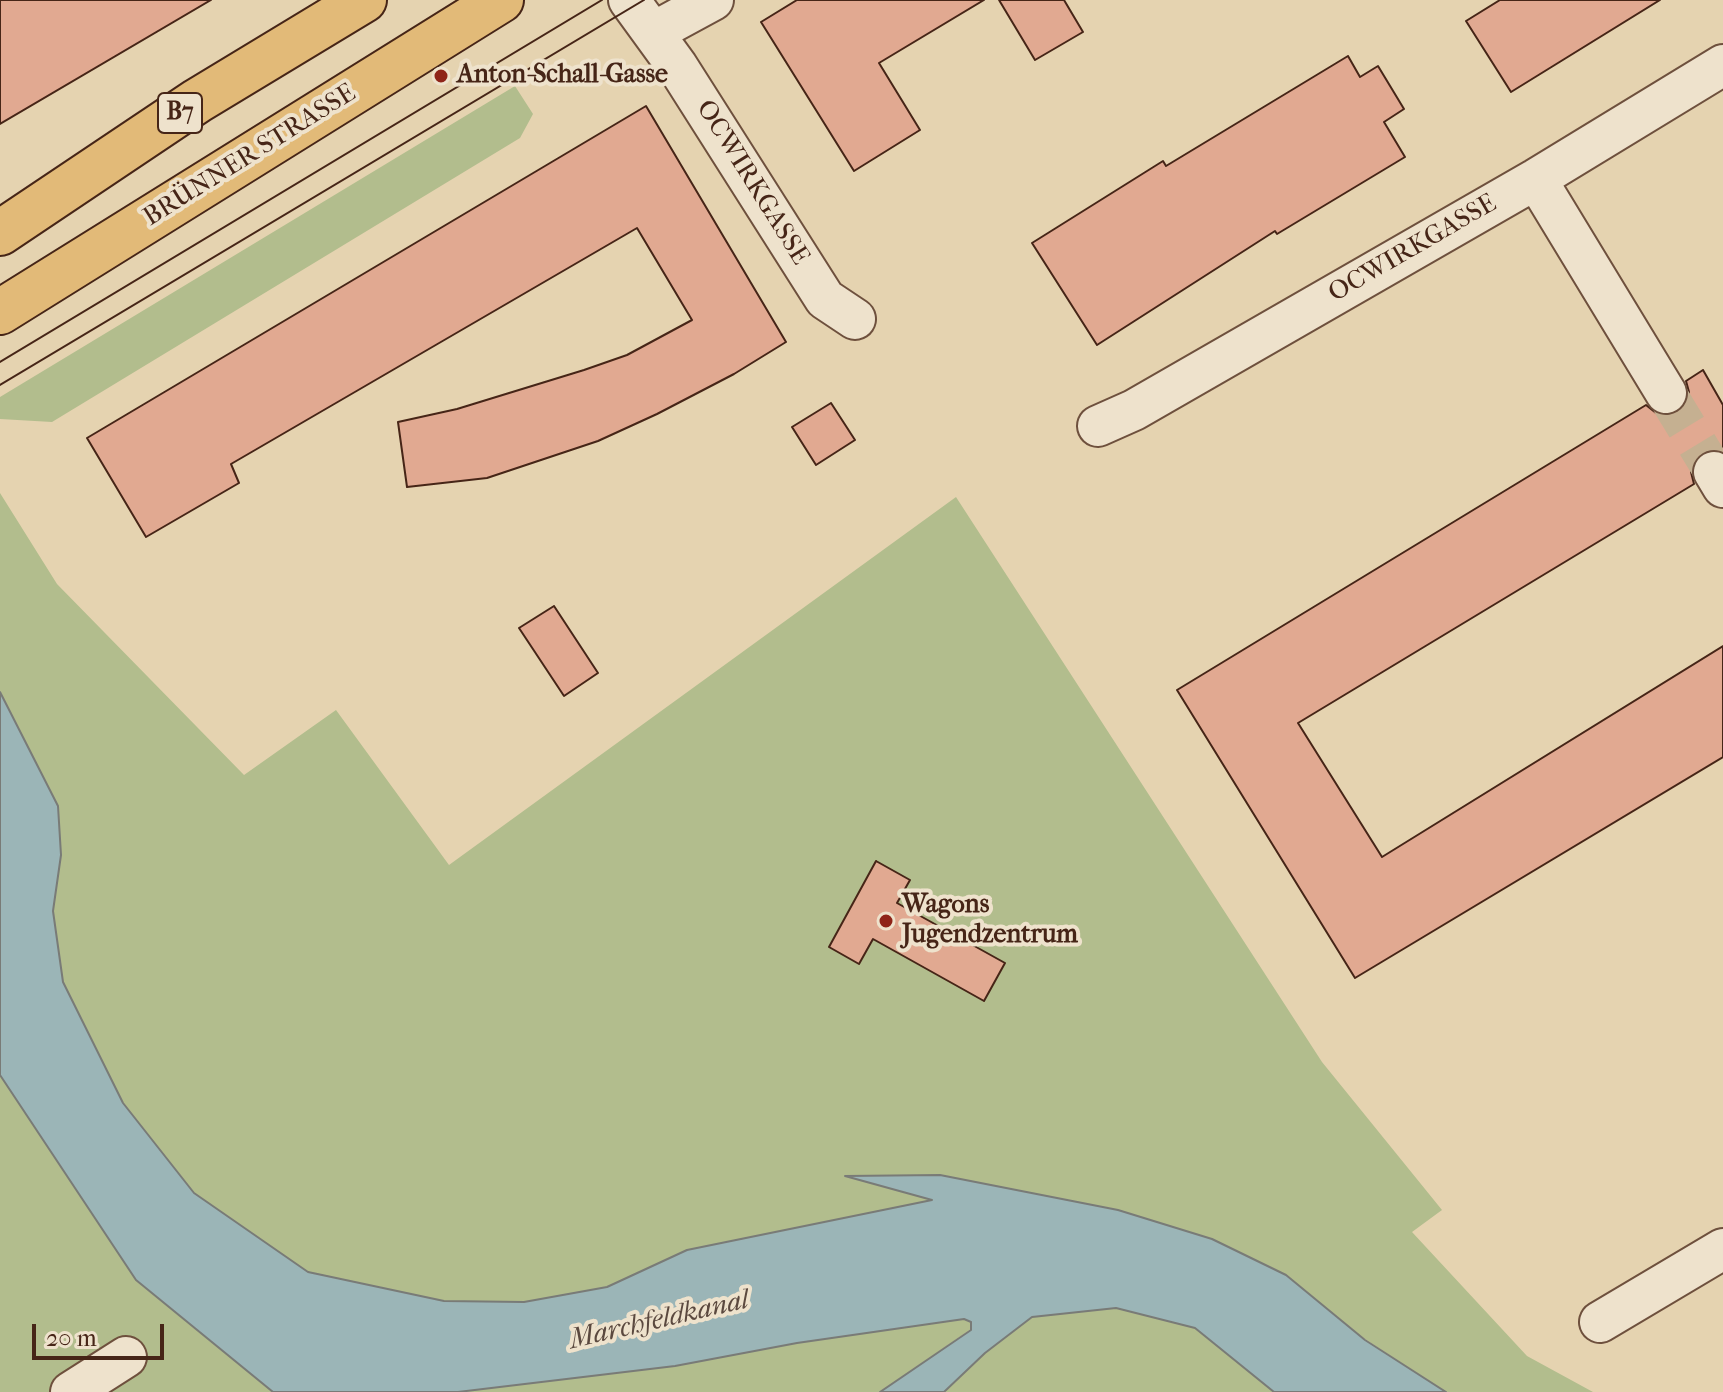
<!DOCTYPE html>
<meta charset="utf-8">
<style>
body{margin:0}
#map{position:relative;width:1723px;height:1392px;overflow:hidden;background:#e5d3b0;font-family:"IM FELL French Canon",serif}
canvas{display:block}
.scale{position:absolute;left:32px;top:1324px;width:132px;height:36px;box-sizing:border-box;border:4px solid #462517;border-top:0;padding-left:10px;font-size:24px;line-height:28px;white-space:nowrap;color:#462517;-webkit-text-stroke:6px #eee2cc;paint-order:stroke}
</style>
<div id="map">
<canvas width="1723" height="1392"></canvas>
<div class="scale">20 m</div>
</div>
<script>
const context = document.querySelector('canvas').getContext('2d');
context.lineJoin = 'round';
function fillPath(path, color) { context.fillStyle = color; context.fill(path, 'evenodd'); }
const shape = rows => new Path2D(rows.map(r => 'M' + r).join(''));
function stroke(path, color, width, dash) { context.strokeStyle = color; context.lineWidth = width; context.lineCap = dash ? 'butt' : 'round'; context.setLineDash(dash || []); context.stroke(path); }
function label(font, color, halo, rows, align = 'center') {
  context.font = font + ' "IM FELL French Canon",serif'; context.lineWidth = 8; context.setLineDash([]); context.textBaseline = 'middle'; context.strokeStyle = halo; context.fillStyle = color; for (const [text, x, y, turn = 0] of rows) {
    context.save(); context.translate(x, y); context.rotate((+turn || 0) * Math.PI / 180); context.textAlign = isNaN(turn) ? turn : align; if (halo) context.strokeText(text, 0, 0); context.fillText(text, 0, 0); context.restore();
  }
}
const green = shape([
 [515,86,533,114,520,138,52,422,0,419,0,397],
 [0,493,57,584,244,775,336,710,449,865,956,497,1322,1062,1442,1210,1412,1232,1527,1356,1593,1392,1446,1392,1212,1239,1118,1210,940,1175,849,1177,934,1200,688,1250,607,1287,524,1302,444,1301,308,1272,194,1193,123,1103,63,982,53,911,61,855,58,806,0,691],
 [0,1075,136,1280,273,1392,0,1392],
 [1116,1308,1196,1328,1274,1392,944,1392,985,1353,1032,1317],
 [964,1319,971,1322,971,1329,880,1392,458,1392,675,1366,797,1343]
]);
const water = shape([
 [0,692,58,806,61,855,53,911,63,982,123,1103,194,1193,308,1272,444,1301,524,1302,607,1287,687,1250,932,1200,845,1176,940,1175,1118,1210,1212,1239,1286,1275,1365,1340,1446,1392,1274,1392,1195,1328,1116,1308,1032,1317,985,1353,944,1392,880,1392,971,1330,971,1322,964,1319,797,1343,675,1366,458,1392,273,1392,136,1280,0,1075,0,692]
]);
const building = shape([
 [0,0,211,0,0,124,0,0],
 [797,0,984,0,879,63,920,130,854,171,761,22,797,0],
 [999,0,1064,0,1083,32,1035,60,999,0],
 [1500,0,1660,0,1511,92,1466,21,1500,0],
 [1348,56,1360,77,1378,66,1404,109,1384,122,1405,157,1277,234,1275,231,1097,345,1032,243,1163,161,1166,166,1348,56],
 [646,106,786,342,734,374,657,414,598,441,487,478,407,487,398,422,457,409,584,370,627,355,692,320,637,228,231,464,239,483,146,537,87,438,646,106],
 [1703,370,1723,405,1723,451,1713,449,1703,452,1694,460,1691,472,1694,484,1298,723,1382,857,1723,646,1723,757,1355,978,1177,690,1646,405,1656,413,1667,416,1677,413,1686,403,1689,392,1686,381,1703,370],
 [831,403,855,440,816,465,792,427,831,403],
 [554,606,598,673,564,696,519,628,554,606],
 [876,861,910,880,897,903,1005,963,984,1001,873,939,859,964,829,947,876,861]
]);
const streetTunnel = shape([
 [1666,393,1714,472]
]);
const street = shape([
 [629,0,677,66,825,299,855,319],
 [654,32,713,0],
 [1536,179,1666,393],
 [1098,426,1134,410,1536,179,1723,65],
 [1714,472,1723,487],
 [1600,1322,1723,1249],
 [71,1392,126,1357]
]);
const primary = shape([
 [0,233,197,101,364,0],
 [0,312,501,0]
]);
const tram = shape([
 [0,362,602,0],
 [0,385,644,0]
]);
const markers = [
 [441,76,8,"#8f2418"],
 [886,921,8,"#8f2418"]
];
const shields = [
 [180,113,44]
];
const shieldNames = [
 ["B7",180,113]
];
const poiNames = [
 ["Anton-Schall-Gasse",457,76],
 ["Wagons",902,906],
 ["Jugendzentrum",902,936]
];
const streetNames = [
 ["BRÜNNER STRASSE",250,156,-32],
 ["OCWIRKGASSE",752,183,58],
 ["OCWIRKGASSE",1413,249,-30]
];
const waterNames = [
 ["Marchfeldkanal",659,1321,-13]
];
fillPath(green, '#b2bd8d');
fillPath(water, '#9bb5b7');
stroke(water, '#797b77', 2);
fillPath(building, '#e1a991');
stroke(building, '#462517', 2);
stroke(streetTunnel, '#c5b091', 40, [40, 20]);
stroke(street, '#6e503d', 44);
stroke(primary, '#462517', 48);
stroke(street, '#eee2cc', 40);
stroke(primary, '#e2ba78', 44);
stroke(tram, '#462517', 2);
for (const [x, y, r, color] of markers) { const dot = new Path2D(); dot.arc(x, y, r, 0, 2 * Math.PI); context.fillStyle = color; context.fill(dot); stroke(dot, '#eee2cc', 3); }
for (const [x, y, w] of shields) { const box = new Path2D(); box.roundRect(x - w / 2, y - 20, w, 40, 6); context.fillStyle = '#eee2cc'; context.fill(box); stroke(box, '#462517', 2); }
label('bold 24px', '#462517', null, shieldNames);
label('bold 26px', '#462517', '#eee2cc', poiNames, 'left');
label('26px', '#462517', '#eee2cc', streetNames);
label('italic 28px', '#5b493f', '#eee2cc', waterNames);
</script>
